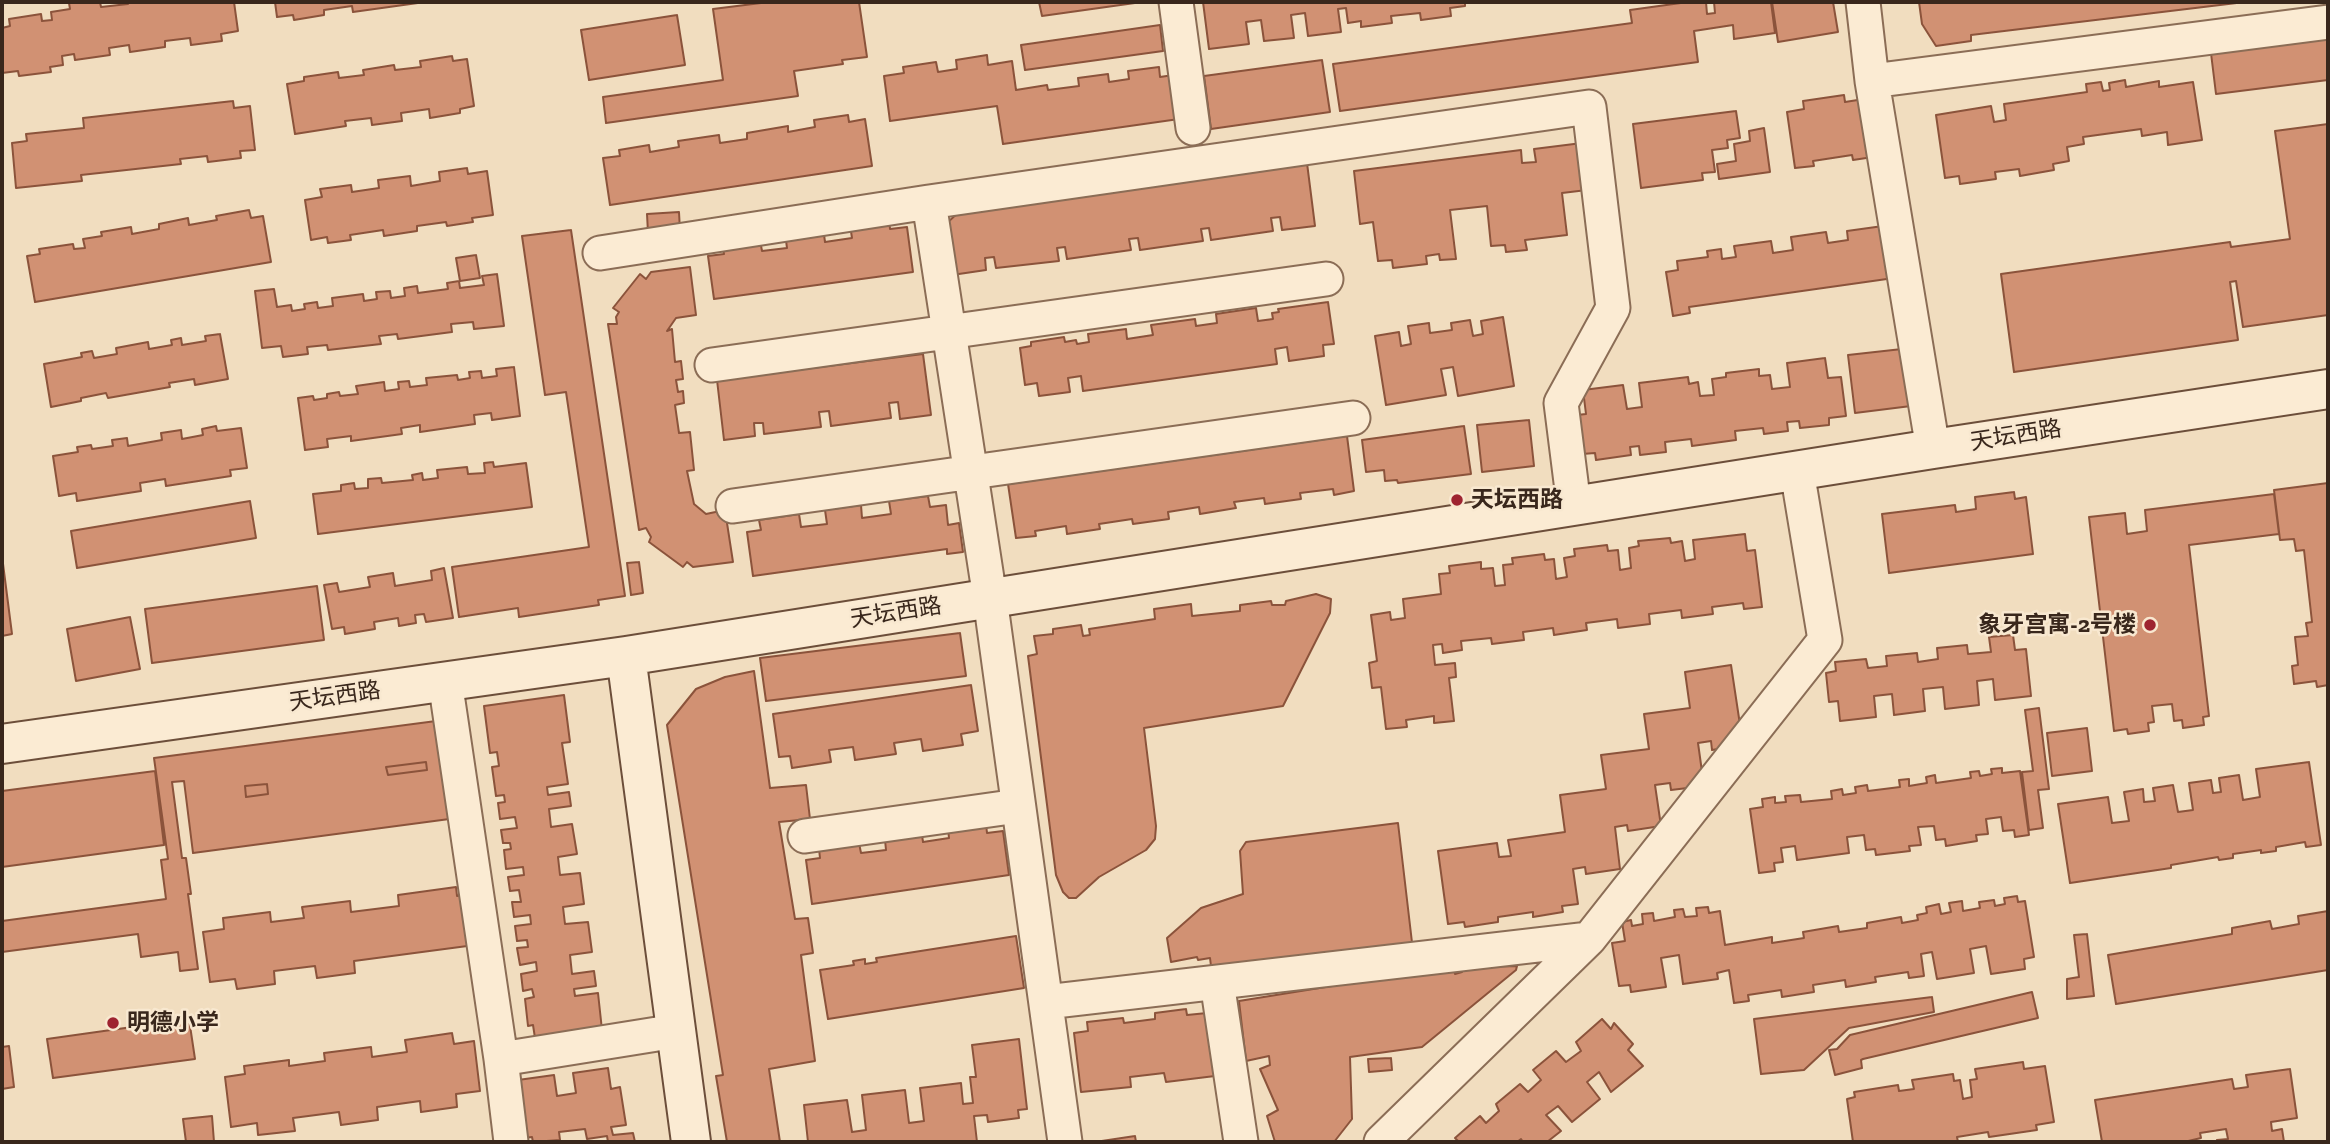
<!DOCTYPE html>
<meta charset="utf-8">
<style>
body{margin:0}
#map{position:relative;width:2330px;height:1144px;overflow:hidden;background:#f1ddbf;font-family:"Zilla Slab",serif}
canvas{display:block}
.frame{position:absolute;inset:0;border:4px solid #39271c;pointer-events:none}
</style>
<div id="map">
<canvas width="2330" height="1144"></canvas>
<div class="frame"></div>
</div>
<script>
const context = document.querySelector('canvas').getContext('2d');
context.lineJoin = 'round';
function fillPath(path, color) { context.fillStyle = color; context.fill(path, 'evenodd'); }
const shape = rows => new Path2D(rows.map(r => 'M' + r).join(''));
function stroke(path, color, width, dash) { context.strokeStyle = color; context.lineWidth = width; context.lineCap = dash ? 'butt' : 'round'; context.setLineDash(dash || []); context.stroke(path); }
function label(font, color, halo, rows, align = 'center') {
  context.font = font + ' "Zilla Slab","Noto Sans SC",serif'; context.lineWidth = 5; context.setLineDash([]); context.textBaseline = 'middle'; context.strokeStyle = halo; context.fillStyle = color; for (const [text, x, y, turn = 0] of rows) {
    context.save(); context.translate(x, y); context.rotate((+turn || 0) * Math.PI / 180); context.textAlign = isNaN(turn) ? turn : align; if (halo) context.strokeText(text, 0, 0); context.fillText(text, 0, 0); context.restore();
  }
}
const building = shape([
 [81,2,100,2,101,7,128,4,128,2,234,2,238,31,221,34,222,41,191,45,190,38,165,41,165,47,130,52,129,45,109,48,110,55,75,60,74,54,62,56,63,65,50,67,51,72,19,76,18,71,2,73,2,28,10,26,9,19,41,14,42,21,52,20,51,12,70,9,69,3,81,2],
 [275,2,425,2,353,12,352,6,324,10,324,15,294,20,293,15,277,17,275,2],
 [769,2,859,2,867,57,842,60,843,64,794,71,798,96,606,123,603,97,723,80,713,9,769,2],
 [1039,2,1142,2,1042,16,1039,2],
 [1203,2,1465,2,1465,6,1450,8,1451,16,1421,20,1420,13,1391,16,1392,23,1361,27,1361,21,1348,23,1346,8,1338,9,1341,32,1308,36,1305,13,1291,15,1294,38,1264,41,1261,20,1246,22,1249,44,1209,49,1203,2],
 [1688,2,1706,2,1707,14,1715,13,1714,2,1771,2,1775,33,1734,39,1733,25,1694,31,1698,62,1340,111,1333,64,1632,23,1630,10,1688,2],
 [1772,2,1833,2,1838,32,1778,42,1772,2],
 [1919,2,2245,2,1971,35,1971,41,1936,46,1922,24,1919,2],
 [677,15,685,65,589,80,581,30,677,15],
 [1160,25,1163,51,1025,70,1021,45,1160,25],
 [2328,31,2328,80,2216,94,2210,45,2328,31],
 [987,55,988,65,1012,61,1016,90,1047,85,1048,90,1079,86,1078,78,1108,74,1109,82,1129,79,1128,71,1159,67,1160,77,1180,74,1186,118,1003,144,997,106,890,121,884,76,904,73,903,67,936,62,938,72,957,69,956,60,987,55],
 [452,56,453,61,467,59,474,106,460,109,460,113,430,118,429,109,401,113,402,121,372,125,371,118,345,121,346,126,295,134,287,84,304,81,304,77,338,72,339,78,364,75,363,70,394,65,395,70,421,67,420,61,452,56],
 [1322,60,1330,112,1211,129,1204,76,1322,60],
 [2125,80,2126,87,2159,81,2159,87,2193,82,2202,140,2168,145,2167,132,2142,136,2141,129,2083,137,2084,144,2067,147,2069,161,2053,164,2054,170,2020,176,2019,169,1995,172,1996,179,1960,184,1959,176,1945,178,1936,115,1991,106,1994,122,2006,120,2004,104,2087,92,2086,84,2101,82,2103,91,2110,90,2109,83,2125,80],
 [1844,95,1845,102,1864,99,1873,157,1853,160,1852,155,1813,161,1814,166,1795,168,1787,112,1804,109,1803,101,1844,95],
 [233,101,234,108,250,106,255,150,240,151,241,158,208,162,207,156,180,159,181,164,81,175,82,181,16,188,12,143,27,141,26,134,84,128,83,118,233,101],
 [1736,111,1740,138,1727,140,1728,148,1712,150,1715,172,1702,173,1703,180,1641,188,1633,124,1736,111],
 [848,115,849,122,865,119,872,166,610,205,603,158,620,156,619,150,649,145,650,152,679,147,678,141,719,135,720,143,747,139,747,133,788,126,788,132,815,127,814,120,848,115],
 [2328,124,2328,315,2243,327,2236,281,2230,282,2238,340,2014,372,2001,274,2230,242,2231,247,2290,239,2275,131,2328,124],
 [1764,128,1770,172,1719,179,1717,164,1736,161,1734,144,1750,141,1749,131,1764,128],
 [1582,143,1587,190,1562,193,1567,235,1525,240,1527,250,1506,252,1505,245,1491,246,1487,206,1450,210,1456,259,1440,260,1439,254,1426,256,1427,264,1393,268,1392,260,1378,261,1373,222,1360,224,1354,171,1521,150,1522,163,1536,162,1534,149,1582,143],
 [1307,163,1315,226,1282,230,1280,217,1271,218,1273,231,1211,240,1209,228,1201,229,1203,241,1140,250,1138,238,1129,239,1131,250,1067,259,1065,247,1057,248,1059,261,996,268,994,257,985,258,986,270,952,275,946,224,963,208,1307,163],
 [467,168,468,174,487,171,493,215,472,218,473,222,447,226,446,222,417,226,417,231,384,236,383,230,350,235,351,240,328,243,327,237,311,240,305,200,322,197,320,189,351,185,352,192,379,188,378,180,410,176,411,186,440,181,439,172,467,168],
 [249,210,251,218,263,216,271,262,35,302,27,256,40,254,39,249,73,244,74,249,85,248,83,239,102,236,101,232,131,227,132,234,159,229,159,224,188,218,189,225,217,220,216,216,249,210],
 [679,212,680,231,648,233,647,214,679,212],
 [889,220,890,229,907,227,913,272,714,299,708,256,724,254,722,245,760,240,762,251,787,248,785,233,823,227,825,242,852,238,850,225,889,220],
 [1883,226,1901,277,1689,307,1690,313,1673,316,1666,272,1678,270,1677,261,1708,257,1707,251,1721,249,1722,259,1736,257,1734,246,1771,241,1773,253,1793,250,1791,237,1826,232,1828,243,1848,240,1847,231,1883,226],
 [571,230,625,596,598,600,599,605,519,617,518,608,459,617,452,567,589,547,566,392,545,395,522,236,571,230],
 [476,255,480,278,460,281,456,258,476,255],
 [690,267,696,315,676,318,667,331,672,329,675,362,681,361,683,379,676,380,678,392,683,391,684,403,675,405,679,433,690,432,694,470,687,471,694,504,706,514,725,510,733,562,693,567,687,562,683,567,649,542,651,537,646,528,639,530,608,324,617,324,616,317,619,312,613,308,640,274,646,279,651,272,690,267],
 [497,274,504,326,474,329,473,322,451,324,452,332,398,339,397,334,379,336,381,344,328,350,327,345,307,347,308,354,283,357,281,346,262,348,255,291,274,289,277,307,291,305,292,311,305,309,304,304,317,302,318,308,333,306,332,298,363,294,364,301,377,299,376,292,390,291,391,298,405,296,404,288,417,286,418,293,448,289,447,283,459,281,460,288,484,285,482,276,497,274],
 [1328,302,1334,344,1323,345,1324,356,1289,361,1287,347,1275,349,1277,364,1083,391,1081,376,1068,378,1070,392,1039,396,1037,383,1025,385,1020,348,1031,346,1031,342,1064,337,1065,342,1076,340,1077,344,1089,342,1088,334,1126,329,1127,339,1153,335,1151,325,1195,319,1196,326,1217,323,1216,314,1256,308,1258,321,1273,319,1272,313,1279,312,1278,309,1328,302],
 [1503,317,1514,386,1458,396,1453,367,1441,369,1446,395,1386,405,1375,336,1399,332,1401,346,1411,344,1408,326,1429,323,1430,333,1452,330,1451,323,1470,320,1473,336,1483,334,1481,321,1503,317],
 [220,334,228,379,195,385,194,379,169,383,170,387,108,398,106,393,81,398,81,401,51,407,44,364,82,357,81,353,92,351,94,358,117,354,116,348,148,342,149,349,172,345,171,340,181,338,182,345,206,341,205,336,220,334],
 [1911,348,1919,405,1855,413,1848,355,1911,348],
 [923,354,931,415,900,419,898,402,889,403,891,418,831,426,829,411,819,412,821,427,764,434,763,423,754,423,755,436,724,440,717,380,923,354],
 [1825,358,1828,378,1841,377,1846,416,1829,418,1829,425,1800,428,1799,421,1787,422,1788,431,1764,434,1763,428,1735,431,1736,440,1692,446,1691,439,1665,442,1666,452,1640,455,1639,446,1630,447,1631,455,1596,460,1595,453,1582,454,1577,415,1586,414,1583,390,1623,385,1627,409,1642,407,1639,383,1688,377,1689,384,1698,382,1700,396,1714,395,1712,379,1726,377,1726,373,1759,369,1759,376,1770,375,1772,389,1790,387,1787,363,1825,358],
 [514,367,520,416,492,420,491,413,474,415,475,424,420,432,420,425,401,428,402,434,351,441,351,436,327,439,328,447,305,450,298,398,313,396,314,400,327,398,327,394,339,392,340,396,358,394,356,386,384,382,385,391,399,389,398,382,409,381,410,387,427,385,426,378,457,375,458,380,470,378,469,372,481,371,482,378,497,376,496,369,514,367],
 [1529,420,1534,466,1482,472,1477,425,1529,420],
 [216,426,217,431,241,428,247,468,230,470,231,476,166,486,165,479,140,483,141,491,77,501,76,493,59,496,53,456,78,452,77,447,91,445,92,449,113,446,112,440,127,438,128,446,162,440,161,433,181,430,182,439,203,435,202,429,216,426],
 [1464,426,1471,474,1398,483,1397,480,1385,481,1384,470,1366,472,1362,440,1464,426],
 [1347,436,1354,491,1334,495,1333,489,1300,493,1301,499,1265,504,1264,498,1234,502,1236,508,1200,514,1199,507,1168,512,1169,519,1133,524,1132,519,1099,524,1100,529,1067,534,1066,526,1035,531,1036,536,1016,538,1008,484,1347,436],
 [493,462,494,467,526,463,532,507,318,534,313,494,341,491,341,485,354,483,355,489,368,488,368,479,381,478,382,483,413,480,412,475,422,473,423,480,438,478,437,470,467,467,468,474,485,473,484,463,493,462],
 [2328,483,2328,685,2317,687,2316,681,2294,684,2292,666,2298,665,2295,637,2308,636,2306,623,2312,622,2304,550,2296,551,2294,539,2280,540,2274,490,2328,483],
 [2014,492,2015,499,2026,497,2033,554,1889,573,1882,514,1955,505,1956,512,1976,509,1975,497,2014,492],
 [2274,494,2279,534,2189,545,2209,716,2203,717,2204,725,2183,728,2182,720,2174,721,2172,704,2152,706,2154,722,2148,723,2149,731,2128,734,2127,729,2114,731,2089,517,2125,513,2127,534,2147,531,2145,510,2274,494],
 [928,496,930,507,946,505,948,525,959,523,963,552,947,554,947,549,753,576,747,532,761,530,759,520,799,514,801,527,827,524,825,510,861,505,862,518,891,514,889,501,928,496],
 [250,501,256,538,77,568,71,531,250,501],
 [1745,534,1747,551,1755,550,1762,607,1744,609,1743,603,1712,607,1713,614,1682,618,1681,610,1649,614,1650,624,1618,628,1617,619,1586,623,1587,630,1554,635,1553,628,1523,632,1524,640,1492,644,1491,638,1461,641,1462,650,1443,653,1442,644,1433,645,1435,665,1455,663,1456,677,1449,678,1454,721,1434,723,1434,716,1406,720,1407,727,1386,729,1381,687,1372,688,1369,663,1377,661,1371,615,1390,612,1391,620,1405,618,1403,599,1441,594,1439,574,1450,573,1449,566,1481,562,1481,569,1493,568,1495,586,1505,585,1503,565,1513,564,1512,558,1544,554,1545,560,1554,559,1556,579,1567,577,1564,558,1575,556,1574,549,1607,545,1608,551,1618,550,1620,570,1631,568,1629,548,1639,546,1638,541,1670,538,1671,543,1682,541,1685,561,1695,559,1693,540,1745,534],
 [2,556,12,634,2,636,2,556],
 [639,562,643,593,631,595,627,563,639,562],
 [444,568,453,618,426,622,424,614,415,615,416,623,399,626,398,618,374,622,375,629,345,634,344,627,332,629,324,585,337,583,339,592,370,587,368,577,393,573,395,586,432,580,431,571,444,568],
 [317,586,324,640,152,663,145,609,317,586],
 [1316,594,1331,599,1330,613,1283,706,1144,728,1156,826,1155,839,1146,850,1099,877,1076,898,1069,898,1063,892,1056,875,1028,656,1037,654,1034,636,1053,634,1053,629,1081,625,1083,636,1090,635,1089,629,1155,619,1154,609,1191,604,1192,616,1240,611,1240,605,1271,601,1272,605,1285,605,1286,601,1316,594],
 [130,617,140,669,76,681,67,629,130,617],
 [960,633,966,676,766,701,760,658,960,633],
 [2013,635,2015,650,2026,649,2031,696,1995,700,1993,679,1977,681,1979,705,1945,709,1943,687,1923,689,1925,711,1894,715,1892,694,1874,696,1876,717,1840,721,1838,701,1829,702,1826,673,1836,671,1835,662,1866,659,1868,668,1887,666,1886,656,1917,653,1918,662,1938,659,1937,648,1967,645,1968,654,1991,652,1989,637,2013,635],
 [1731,665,1742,738,1730,747,1712,750,1711,741,1698,743,1704,786,1671,790,1670,783,1655,785,1661,826,1628,831,1627,825,1615,827,1620,869,1586,874,1585,867,1573,869,1578,904,1562,906,1563,912,1533,917,1533,912,1498,917,1498,922,1465,927,1464,922,1448,924,1438,851,1497,843,1499,857,1511,856,1508,840,1565,832,1560,795,1606,789,1601,755,1649,749,1644,714,1690,708,1685,672,1731,665],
 [754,671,770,788,806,785,810,819,779,822,795,919,808,918,813,953,801,955,815,1061,769,1069,780,1142,727,1142,716,1076,723,1075,667,725,696,689,725,677,754,671],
 [971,685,978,731,961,734,963,745,923,751,921,739,894,743,896,754,855,760,853,747,829,750,831,762,792,768,790,756,779,757,773,714,971,685],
 [564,695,570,742,562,743,568,784,547,787,548,795,569,792,571,806,549,809,551,827,572,824,577,854,558,857,560,875,580,873,584,904,563,907,565,924,588,922,592,952,570,955,572,974,594,971,596,986,574,989,575,996,598,993,602,1030,535,1038,533,1025,528,1026,525,999,534,997,532,989,523,991,521,974,537,971,536,962,520,965,517,948,528,947,527,940,517,941,515,926,531,924,530,915,514,917,512,902,521,902,519,890,510,891,508,877,524,875,523,867,506,869,504,850,511,849,510,843,503,843,501,830,517,828,515,817,500,819,498,803,505,802,504,795,496,796,492,767,499,766,497,752,490,753,484,706,564,695],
 [2039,708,2049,789,2038,790,2043,828,2029,830,2022,772,2033,771,2025,710,2039,708],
 [459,718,472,816,193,853,184,781,172,782,182,858,186,858,191,894,188,894,198,969,180,971,178,952,141,957,138,934,2,952,2,921,166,899,161,860,168,859,154,758,459,718],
 [426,762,427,770,388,775,386,767,426,762],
 [267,784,268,794,246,797,245,786,267,784],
 [2087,728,2092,771,2052,776,2047,733,2087,728],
 [426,762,427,770,388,775,386,767,426,762],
 [2309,762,2321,845,2306,847,2305,842,2276,847,2276,851,2261,853,2261,850,2233,854,2233,858,2219,860,2218,857,2171,865,2171,868,2070,883,2058,804,2108,797,2112,823,2129,821,2124,792,2143,789,2144,802,2155,801,2153,788,2173,785,2178,812,2193,810,2189,783,2211,780,2213,793,2221,792,2219,778,2239,775,2243,800,2260,797,2256,769,2309,762],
 [2002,768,2002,773,2020,771,2029,835,2015,837,2014,830,2003,831,2001,817,1986,819,1988,834,1976,835,1977,841,1946,846,1945,839,1936,840,1934,826,1918,827,1921,845,1909,846,1910,851,1876,855,1875,849,1866,850,1864,835,1847,837,1849,853,1797,860,1795,846,1781,848,1783,862,1774,863,1775,871,1759,873,1750,809,1763,807,1762,799,1775,797,1775,803,1786,802,1785,796,1800,795,1801,802,1832,799,1831,791,1842,789,1843,795,1856,793,1855,787,1867,785,1868,791,1900,787,1899,780,1909,779,1909,786,1927,783,1926,777,1935,775,1936,783,1971,778,1970,772,1979,771,1980,776,1992,774,1991,769,2002,768],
 [155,771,164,845,2,867,2,791,155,771],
 [267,784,268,794,246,797,245,786,267,784],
 [1398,823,1413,951,1213,982,1210,958,1198,960,1197,957,1171,962,1167,938,1201,908,1243,894,1240,851,1246,842,1398,823],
 [986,824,987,833,1003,831,1009,875,812,904,806,860,820,858,819,849,859,843,861,853,886,850,885,840,922,835,923,842,949,838,948,829,986,824],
 [456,887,457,896,483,892,490,943,354,961,355,973,317,978,315,966,274,971,275,984,237,989,235,979,210,982,203,932,224,929,223,918,270,912,271,922,304,918,302,907,350,901,351,912,399,906,398,895,456,887],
 [2017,896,2018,902,2025,901,2034,957,2024,959,2025,969,1991,974,1986,946,1970,949,1974,973,1937,979,1932,952,1921,954,1924,976,1909,978,1908,972,1875,977,1876,982,1846,987,1845,980,1813,985,1814,992,1782,997,1781,990,1748,995,1749,1001,1734,1003,1729,970,1717,973,1718,979,1683,984,1679,955,1661,958,1666,987,1631,992,1630,985,1619,986,1612,943,1625,941,1622,922,1631,920,1632,926,1643,924,1642,914,1653,913,1654,921,1675,917,1674,910,1683,909,1685,917,1697,916,1696,908,1708,907,1709,913,1720,911,1725,945,1772,937,1772,943,1804,938,1803,932,1838,926,1839,932,1867,928,1867,923,1901,917,1902,923,1918,920,1917,915,1927,913,1926,907,1939,904,1941,914,1951,912,1949,903,1962,901,1963,911,1980,908,1979,902,1994,900,1995,906,2005,904,2004,898,2017,896],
 [2328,911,2328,970,2116,1004,2108,955,2232,934,2232,928,2270,921,2272,929,2299,924,2298,916,2328,911],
 [2087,934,2094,996,2067,999,2067,979,2079,977,2074,935,2087,934],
 [1016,936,1024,988,828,1019,820,970,854,965,853,961,865,959,865,964,877,962,876,958,1016,936],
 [1517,966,1516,970,1422,1047,1350,1057,1352,1119,1334,1142,1275,1142,1267,1116,1278,1110,1260,1069,1270,1065,1269,1056,1246,1061,1239,1001,1369,980,1454,970,1455,974,1462,972,1466,967,1517,966],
 [2032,992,2038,1018,1863,1059,1861,1060,1862,1068,1835,1075,1829,1050,1837,1049,1850,1035,2032,992],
 [1932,997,1934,1012,1849,1028,1804,1070,1761,1074,1754,1019,1932,997],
 [1186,1009,1187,1015,1207,1013,1215,1076,1166,1082,1164,1073,1130,1077,1131,1087,1081,1092,1074,1033,1088,1031,1087,1022,1123,1018,1124,1023,1155,1019,1155,1013,1186,1009],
 [189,1019,195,1059,53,1078,47,1039,189,1019],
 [1602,1019,1611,1029,1614,1023,1633,1044,1628,1050,1643,1066,1611,1092,1599,1072,1587,1082,1600,1099,1572,1122,1558,1106,1546,1115,1561,1131,1547,1142,1523,1142,1521,1139,1517,1142,1459,1142,1455,1138,1480,1116,1486,1123,1499,1111,1496,1104,1520,1084,1528,1092,1541,1080,1533,1070,1556,1051,1566,1062,1581,1051,1576,1042,1602,1019],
 [452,1033,454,1044,474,1041,480,1091,456,1094,457,1107,421,1112,420,1101,377,1107,378,1120,341,1125,339,1112,293,1118,295,1131,258,1135,257,1123,231,1127,225,1077,245,1074,244,1066,289,1060,289,1066,325,1061,324,1053,371,1047,372,1057,407,1052,405,1040,452,1033],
 [1019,1039,1027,1109,1018,1110,1019,1118,988,1122,987,1115,974,1116,977,1142,808,1142,804,1105,847,1100,852,1132,866,1130,862,1095,905,1090,909,1123,924,1121,920,1088,961,1083,963,1104,973,1103,970,1077,976,1077,972,1045,1019,1039],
 [9,1046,14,1087,2,1089,2,1047,9,1046],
 [1391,1058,1392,1070,1369,1072,1368,1059,1391,1058],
 [2023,1062,2024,1069,2045,1066,2054,1122,2036,1125,2037,1130,1989,1137,1988,1132,1957,1137,1958,1142,1853,1142,1847,1099,1855,1097,1854,1092,1898,1085,1899,1091,1914,1089,1912,1080,1953,1074,1954,1081,1960,1080,1963,1099,1972,1097,1970,1080,1977,1079,1975,1069,2023,1062],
 [608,1068,611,1089,620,1087,626,1125,611,1127,613,1135,633,1133,635,1142,608,1142,607,1136,587,1139,585,1129,559,1132,560,1140,533,1142,532,1137,517,1139,518,1080,554,1075,557,1096,576,1093,573,1073,608,1068],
 [2290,1069,2297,1118,2271,1122,2272,1131,2282,1129,2284,1142,2218,1142,2217,1140,2228,1139,2226,1129,2200,1133,2201,1138,2184,1142,2102,1142,2095,1100,2232,1079,2234,1089,2248,1087,2246,1075,2290,1069],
 [212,1116,214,1142,186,1142,183,1119,212,1116],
 [1135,1136,1136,1142,1095,1142,1135,1136]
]);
const street = shape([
 [1176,2,1193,128],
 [1863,2,1872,81,1933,449],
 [1872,81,2328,22],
 [600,253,929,202],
 [712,365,1326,279],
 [733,506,1353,418],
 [448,701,501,1059,676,1031],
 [805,836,1018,806],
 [1217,982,1241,1142],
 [1046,1002,1589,939,1825,640,1797,471],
 [501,1059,511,1142],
 [1065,1142,990,598,929,202,1589,107,1613,308,1561,403,1574,506],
 [1381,1142,1589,939]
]);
const secondary = shape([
 [626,656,691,1142],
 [2,744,626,656,1933,449,2328,389]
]);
const markers = [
 [1457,500,7,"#9e2330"],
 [2150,625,7,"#9e2330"],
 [113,1023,7,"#9e2330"]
];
const streetNames = [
 ["天坛西路",2016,436,-9],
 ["天坛西路",896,613,-9],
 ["天坛西路",335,697,-8]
];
const poiNames = [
 ["天坛西路",1471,500],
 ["象牙宫寓-2号楼",2136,625,"right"],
 ["明德小学",127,1023]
];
fillPath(building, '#d19173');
stroke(building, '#8b533b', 2);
stroke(street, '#8b6d56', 37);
stroke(secondary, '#6c4e3a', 42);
stroke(street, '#fbebd3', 33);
stroke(secondary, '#fbebd3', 38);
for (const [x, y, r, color] of markers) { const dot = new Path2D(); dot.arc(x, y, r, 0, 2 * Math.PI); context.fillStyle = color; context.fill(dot); stroke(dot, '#f8e8d0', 2.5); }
label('23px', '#39271c', '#f8e8d0', streetNames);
label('bold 23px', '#39271c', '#f8e8d0', poiNames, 'left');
</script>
